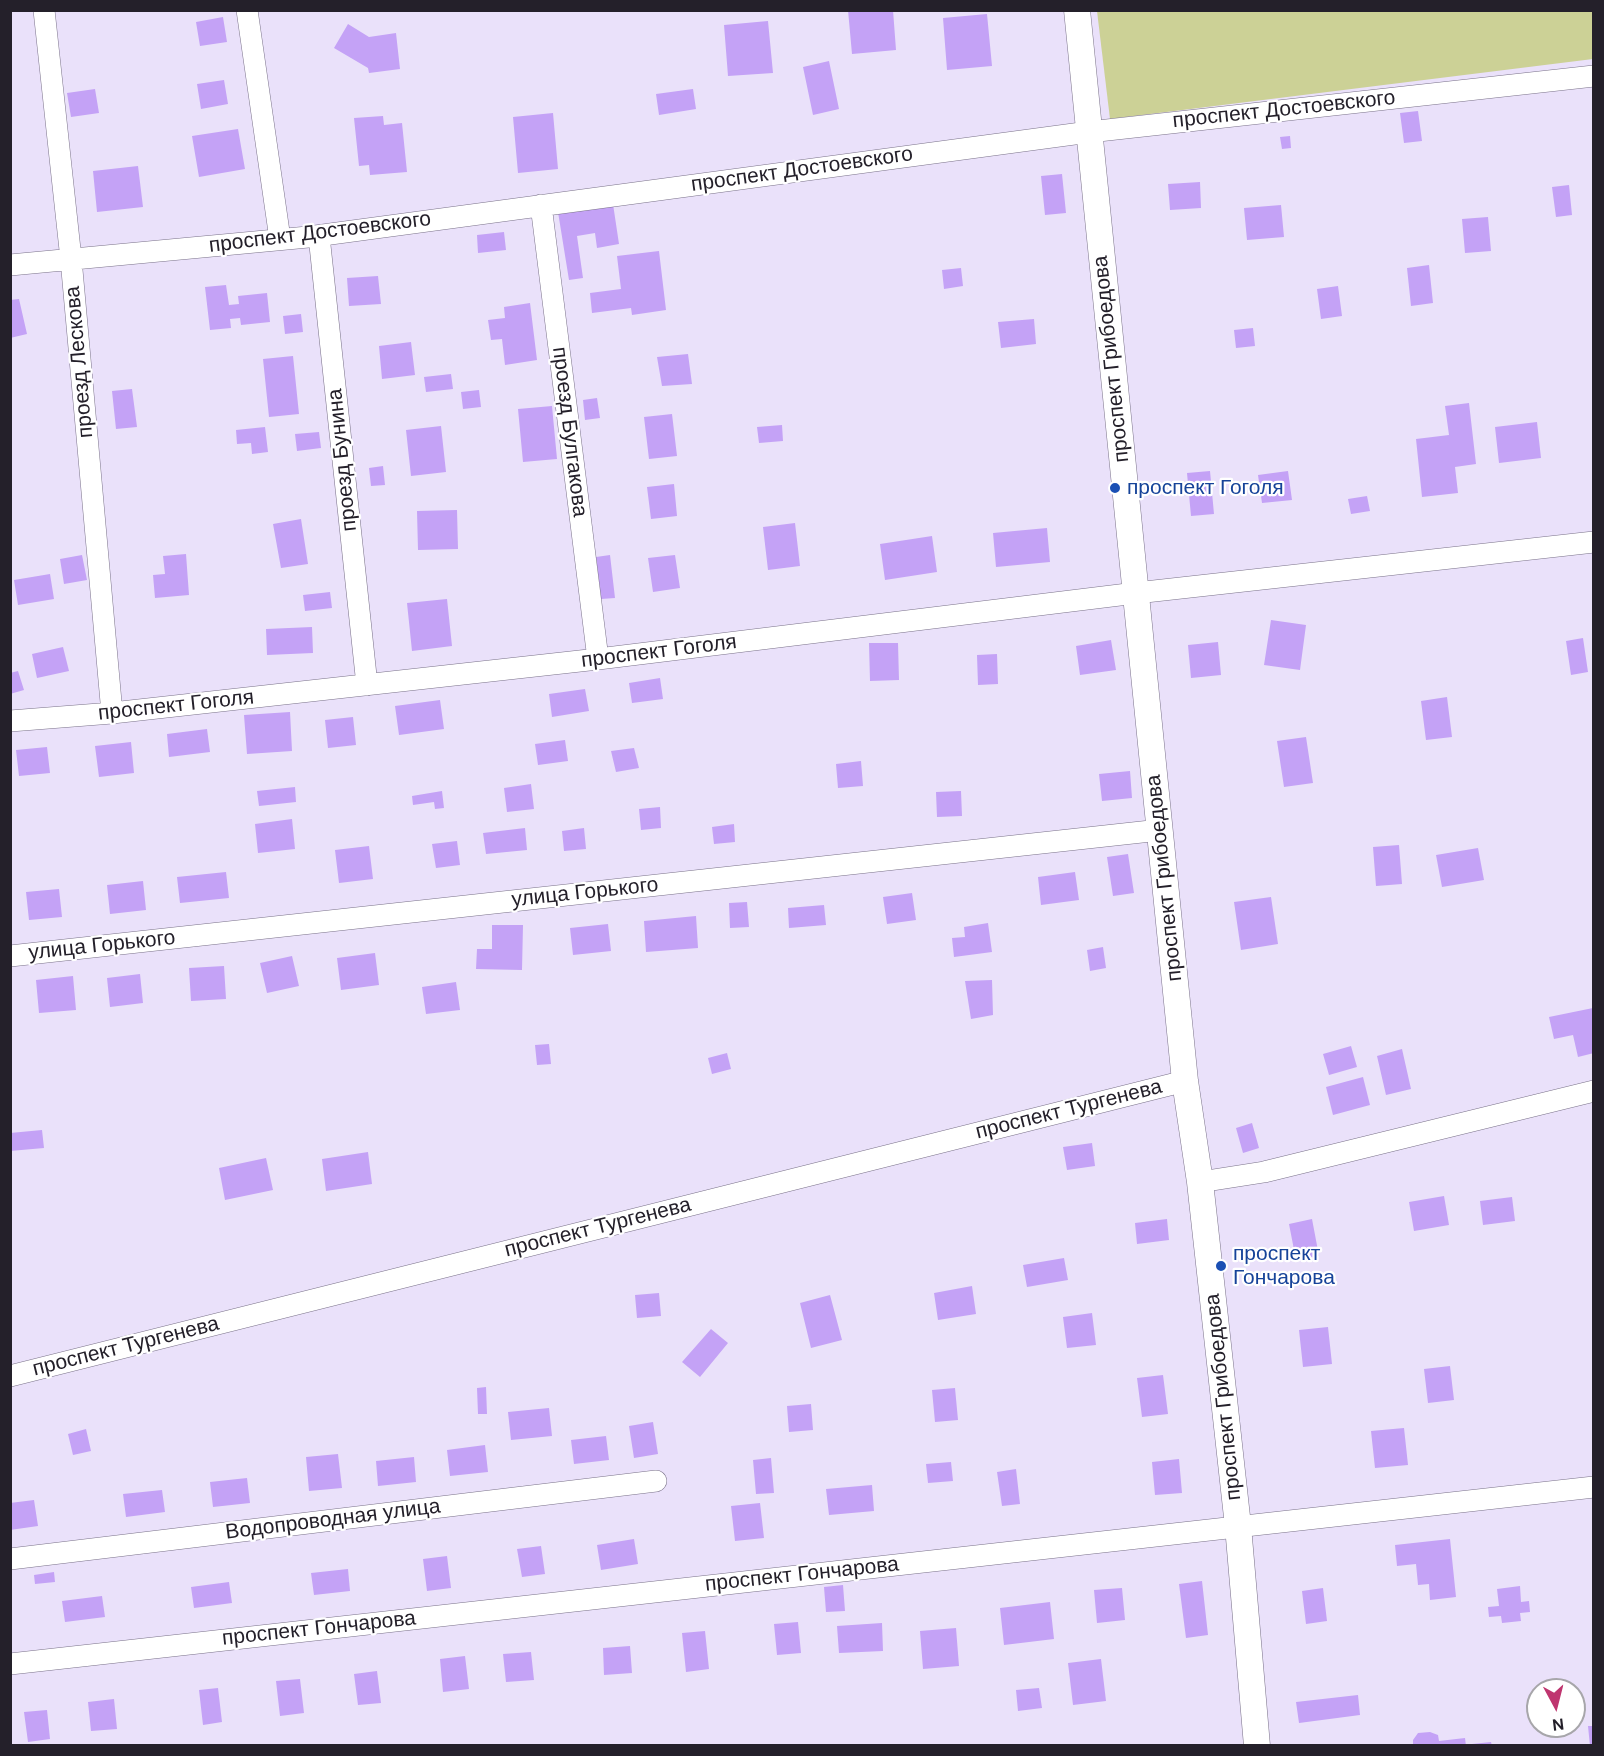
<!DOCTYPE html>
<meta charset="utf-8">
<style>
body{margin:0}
#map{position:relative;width:1604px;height:1756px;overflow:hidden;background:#eae1fa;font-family:"DM Sans",sans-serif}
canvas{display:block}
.frame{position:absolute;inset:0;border:12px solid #24202a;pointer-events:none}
.north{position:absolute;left:1526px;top:1678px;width:60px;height:60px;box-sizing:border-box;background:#fff;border:2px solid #a7a6aa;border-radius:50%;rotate:173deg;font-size:16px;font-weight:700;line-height:24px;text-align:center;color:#24202a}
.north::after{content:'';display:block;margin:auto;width:21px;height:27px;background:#bf356f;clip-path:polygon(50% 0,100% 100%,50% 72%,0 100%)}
</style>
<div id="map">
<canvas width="1604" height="1756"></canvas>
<div class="frame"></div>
<div class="north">N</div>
</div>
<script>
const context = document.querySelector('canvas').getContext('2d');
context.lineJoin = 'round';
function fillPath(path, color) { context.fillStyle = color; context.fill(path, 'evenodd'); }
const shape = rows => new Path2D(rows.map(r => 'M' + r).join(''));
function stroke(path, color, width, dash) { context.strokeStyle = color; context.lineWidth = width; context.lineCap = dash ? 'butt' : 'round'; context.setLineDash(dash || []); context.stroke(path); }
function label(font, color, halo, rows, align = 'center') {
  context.font = font + ' "DM Sans",sans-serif'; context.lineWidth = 4.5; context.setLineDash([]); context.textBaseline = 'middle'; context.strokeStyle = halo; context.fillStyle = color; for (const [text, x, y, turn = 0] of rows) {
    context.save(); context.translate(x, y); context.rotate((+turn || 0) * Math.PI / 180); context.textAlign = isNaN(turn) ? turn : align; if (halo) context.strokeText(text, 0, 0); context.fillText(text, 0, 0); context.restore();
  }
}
const green = shape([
 [1097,11,1593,11,1593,59,1110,119]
]);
const building = shape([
 [848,10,893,10,896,50,852,54],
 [987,14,992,66,947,70,943,18],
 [223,17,227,42,200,46,196,22],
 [768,21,773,73,728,76,724,25],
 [348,24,369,37,396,33,400,69,369,73,368,68,334,48],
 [829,61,839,109,813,115,803,67],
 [224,80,228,104,201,109,197,84],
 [95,89,99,113,71,117,67,93],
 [693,89,696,109,659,115,656,94],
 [1418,111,1422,141,1404,143,1400,113],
 [553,113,558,169,518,173,513,117],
 [383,116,384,125,402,123,407,172,370,175,369,165,359,166,354,118],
 [238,129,245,169,199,177,192,136],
 [1290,136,1291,148,1282,149,1280,137],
 [138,166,143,207,97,212,93,171],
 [1062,174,1066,213,1045,215,1041,176],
 [1200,182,1201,208,1170,210,1168,184],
 [1569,185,1572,215,1556,217,1552,187],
 [613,204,619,244,597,248,595,233,577,236,583,278,569,280,558,212],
 [1281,205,1284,237,1247,240,1244,208],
 [1488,217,1491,251,1465,253,1462,219],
 [504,232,506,250,478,253,477,235],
 [659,251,666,310,632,315,631,308,592,313,590,293,621,289,617,256],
 [1429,265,1433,303,1411,306,1407,268],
 [961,268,963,286,944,289,942,270],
 [378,276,381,304,349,306,347,278],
 [226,285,229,305,239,304,238,296,267,293,270,322,241,325,240,318,230,319,231,328,210,330,205,287],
 [1338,286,1342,316,1321,319,1317,289],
 [19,299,27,334,10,338,10,300],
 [530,303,537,360,505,365,502,339,491,340,488,320,505,318,504,307],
 [301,314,303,332,285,334,283,316],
 [1034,319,1036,344,1001,348,998,322],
 [1253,328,1255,346,1236,348,1234,330],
 [411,342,415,375,382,379,379,346],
 [688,354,692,384,662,386,657,357],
 [293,356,299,414,269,417,263,359],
 [451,374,453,389,426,392,424,377],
 [132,389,137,427,116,429,112,391],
 [479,390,481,407,463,409,461,392],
 [597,398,600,418,585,420,583,400],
 [1469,403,1476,464,1455,467,1458,493,1422,497,1416,439,1449,435,1445,406],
 [552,406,557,459,523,462,518,409],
 [672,414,677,456,649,459,644,417],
 [1537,422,1541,458,1499,463,1495,427],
 [782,425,783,441,759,443,757,427],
 [441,426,446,472,411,476,406,430],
 [265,427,268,452,252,454,251,443,237,444,236,430],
 [319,432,321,448,297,451,295,434],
 [383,466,385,485,371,486,369,468],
 [1210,471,1214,514,1191,516,1187,473],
 [1288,471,1292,500,1262,503,1258,475],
 [674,484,677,516,651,519,647,487],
 [1367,496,1370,511,1351,514,1348,499],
 [457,510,458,549,418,550,417,511],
 [301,519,308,564,281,568,273,524],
 [795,523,800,566,768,570,763,527],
 [1047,528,1050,562,996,567,993,533],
 [932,536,937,572,885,580,880,544],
 [186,554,189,595,155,598,153,575,165,574,163,556],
 [82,555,87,580,64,584,60,559],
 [610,555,615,598,601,599,596,557],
 [675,555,680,588,653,592,648,558],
 [50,574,54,599,18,605,14,580],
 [330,592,332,608,305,611,303,595],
 [447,599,452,646,412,651,407,603],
 [1271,620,1306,625,1300,670,1264,665],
 [312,627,313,653,267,655,266,629],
 [1583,638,1588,672,1571,675,1566,641],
 [1111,640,1116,670,1080,675,1076,646],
 [1218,642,1221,675,1191,678,1188,645],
 [869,643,898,643,899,680,870,681],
 [63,647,69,671,37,678,32,654],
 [997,654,998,684,978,685,977,655],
 [18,671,24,690,10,694,10,673],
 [660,678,663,699,632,703,629,683],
 [585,689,589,711,552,717,549,694],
 [1447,697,1452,737,1426,740,1421,701],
 [440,700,444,729,399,735,395,706],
 [290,712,292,751,247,754,244,715],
 [353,717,356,745,328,748,325,720],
 [207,729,210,752,169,757,167,734],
 [1306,737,1313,783,1284,787,1277,741],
 [565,740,568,761,538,765,535,744],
 [131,742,134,773,99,777,95,746],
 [47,747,50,773,19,776,16,750],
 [634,748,639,768,616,772,611,751],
 [861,761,863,786,838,788,836,764],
 [1130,771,1132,798,1102,801,1099,774],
 [531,784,534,809,507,812,504,788],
 [295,787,296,802,259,806,257,791],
 [442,791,444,808,435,809,434,802,413,805,412,796],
 [961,791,962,816,937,817,936,792],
 [660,807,661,828,641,830,639,809],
 [292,819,295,849,258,853,255,824],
 [734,824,735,842,714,844,712,827],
 [525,828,527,850,486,854,483,833],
 [584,828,586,849,564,851,562,831],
 [457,841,460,865,436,868,432,844],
 [1399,845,1402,884,1376,886,1373,847],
 [369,846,373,879,339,883,335,850],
 [1478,848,1484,880,1442,887,1436,855],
 [1128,854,1134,893,1113,896,1107,857],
 [226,872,229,898,180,903,177,877],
 [1075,872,1079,900,1041,905,1038,877],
 [143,881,146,910,110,914,107,885],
 [59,889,62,917,29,920,26,892],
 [912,893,916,920,887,924,883,897],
 [1271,897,1278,944,1241,950,1234,902],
 [747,902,749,927,730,928,729,903],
 [824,905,826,925,789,928,788,908],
 [696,916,698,948,646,952,644,921],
 [988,923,992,952,954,957,952,938,965,937,964,927],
 [608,924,611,951,573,955,570,928],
 [492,925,523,925,522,970,476,969,477,949,492,949],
 [1103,947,1106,968,1090,971,1087,950],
 [375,953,379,985,341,990,337,958],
 [292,956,299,986,267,993,260,963],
 [224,966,226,999,191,1001,189,968],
 [140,974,143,1003,110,1007,107,978],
 [73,976,76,1010,39,1013,36,980],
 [992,980,993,1015,971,1019,965,981],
 [456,982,460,1010,426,1014,422,987],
 [1593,1008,1594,1053,1578,1057,1573,1035,1554,1039,1549,1017],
 [549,1044,551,1064,537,1065,535,1045],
 [1351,1046,1357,1067,1329,1075,1323,1054],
 [1402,1049,1411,1089,1386,1095,1377,1056],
 [727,1053,731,1069,712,1074,708,1058],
 [1363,1077,1370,1105,1333,1115,1326,1087],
 [1252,1123,1259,1148,1243,1153,1236,1128],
 [42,1130,44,1148,10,1151,10,1133],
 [1092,1143,1095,1166,1067,1170,1063,1147],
 [368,1152,372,1184,326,1191,322,1159],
 [266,1158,273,1190,225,1200,219,1168],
 [1444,1196,1449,1225,1414,1231,1409,1202],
 [1512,1197,1515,1221,1483,1225,1480,1201],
 [1167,1219,1169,1240,1137,1244,1135,1223],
 [1312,1219,1319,1256,1296,1260,1289,1224],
 [1064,1258,1068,1280,1027,1287,1023,1265],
 [972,1286,976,1314,938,1320,934,1293],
 [659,1293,661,1316,637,1318,635,1295],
 [830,1295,842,1340,811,1348,800,1303],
 [1092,1313,1096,1345,1067,1348,1063,1317],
 [1328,1327,1332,1364,1303,1367,1299,1330],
 [711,1329,728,1343,700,1377,682,1362],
 [1450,1366,1454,1400,1428,1403,1424,1369],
 [1163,1375,1168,1414,1142,1417,1137,1378],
 [486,1387,487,1414,478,1414,477,1388],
 [955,1388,958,1420,935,1422,932,1390],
 [811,1404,813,1430,789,1432,787,1406],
 [549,1408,552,1436,511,1440,508,1412],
 [653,1422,658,1454,634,1458,629,1426],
 [1404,1428,1408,1465,1375,1468,1371,1431],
 [86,1429,91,1451,73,1455,68,1434],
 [606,1436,609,1460,574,1464,571,1440],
 [485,1445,488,1472,450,1476,447,1450],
 [338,1454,342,1488,309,1491,306,1457],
 [414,1457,416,1482,378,1486,376,1461],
 [771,1458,774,1493,756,1494,753,1460],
 [1179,1459,1182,1493,1155,1495,1152,1462],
 [951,1462,953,1481,928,1483,926,1464],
 [1016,1469,1020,1504,1002,1506,997,1472],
 [247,1478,250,1503,213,1507,210,1482],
 [872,1485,874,1511,829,1515,826,1489],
 [162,1490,165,1512,126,1517,123,1494],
 [34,1500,38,1526,10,1530,10,1503],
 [760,1503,764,1538,735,1541,731,1506],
 [634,1539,638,1564,601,1570,597,1545],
 [1450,1539,1456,1597,1430,1600,1429,1584,1418,1585,1416,1564,1397,1566,1395,1545],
 [541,1546,545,1574,522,1577,517,1549],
 [447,1556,451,1588,427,1591,423,1559],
 [348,1569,350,1591,314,1595,311,1573],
 [54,1572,55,1582,35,1584,34,1575],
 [1202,1581,1208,1635,1186,1638,1179,1584],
 [229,1582,232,1603,194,1608,191,1587],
 [843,1585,845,1611,826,1612,824,1587],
 [1520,1586,1521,1602,1529,1601,1530,1612,1520,1613,1521,1621,1502,1623,1501,1616,1489,1617,1488,1607,1499,1606,1497,1589],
 [1122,1588,1125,1620,1097,1623,1094,1590],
 [1323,1588,1327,1621,1306,1624,1302,1591],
 [102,1596,105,1617,65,1622,62,1601],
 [1050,1602,1054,1639,1004,1645,1000,1608],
 [798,1622,801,1653,777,1655,774,1624],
 [882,1623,883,1651,839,1653,837,1626],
 [956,1628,959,1666,923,1669,920,1631],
 [705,1631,709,1669,686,1672,682,1633],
 [630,1646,632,1673,604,1675,603,1648],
 [531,1652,534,1680,506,1682,503,1654],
 [465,1656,469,1689,443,1692,440,1659],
 [1101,1659,1106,1701,1073,1705,1068,1663],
 [377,1671,381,1703,358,1705,354,1674],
 [300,1679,304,1713,280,1716,276,1681],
 [218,1688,222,1722,203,1725,199,1690],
 [1039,1688,1042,1708,1018,1711,1016,1690],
 [1358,1695,1360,1715,1299,1723,1296,1702],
 [114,1699,117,1729,91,1731,88,1702],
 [47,1710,50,1739,28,1742,24,1712],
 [1588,1726,1594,1726,1594,1746,1590,1746],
 [1430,1732,1438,1735,1439,1741,1465,1738,1466,1746,1413,1746,1413,1740,1418,1733],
 [1491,1742,1492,1746,1472,1746,1472,1744]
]);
const minor = shape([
 [44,10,71,259,112,713],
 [247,10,280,239],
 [541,205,598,659],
 [319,236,367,685],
 [10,265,308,237,1089,132,1594,76],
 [10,721,112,713,598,659,1136,593,1594,542],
 [10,956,1160,830],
 [1200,1182,1264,1172,1594,1091],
 [10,1376,1185,1081],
 [10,1559,656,1481],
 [10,1664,1594,1487]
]);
const tertiary = shape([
 [1077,10,1185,1081,1200,1182,1238,1526,1257,1746]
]);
const markers = [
 [1115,488,6,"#1a4fb4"],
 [1221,1266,6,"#1a4fb4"]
];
const streetNames = [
 ["проспект Достоевского",1284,110,-6],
 ["проспект Достоевского",802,170,-8],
 ["проспект Достоевского",320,233,-7],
 ["проспект Грибоедова",1112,359,-96],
 ["проезд Лескова",80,362,-95],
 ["проезд Булгакова",569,432,83],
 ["проезд Бунина",343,460,-96],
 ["проспект Гоголя",659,652,-7],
 ["проспект Гоголя",176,706,-6],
 ["проспект Грибоедова",1165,878,-96],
 ["улица Горького",585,893,-6],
 ["улица Горького",102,946,-6],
 ["проспект Тургенева",1069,1110,-14],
 ["проспект Тургенева",598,1228,-14],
 ["проспект Тургенева",126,1347,-14],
 ["проспект Грибоедова",1224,1397,-96],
 ["Водопроводная улица",333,1520,-7],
 ["проспект Гончарова",802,1575,-6],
 ["проспект Гончарова",319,1629,-6]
];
const transitNames = [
 ["проспект Гоголя",1127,488],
 ["проспект",1233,1254],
 ["Гончарова",1233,1278]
];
fillPath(green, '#ccd196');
fillPath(building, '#c4a2f6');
stroke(minor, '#7a7289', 22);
stroke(tertiary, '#7a7289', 27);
stroke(minor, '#fff', 21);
stroke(tertiary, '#fff', 26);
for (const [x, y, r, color] of markers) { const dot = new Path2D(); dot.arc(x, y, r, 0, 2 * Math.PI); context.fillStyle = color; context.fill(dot); stroke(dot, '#fff', 2); }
label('21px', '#24202a', '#fff', streetNames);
label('21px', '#164399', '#fff', transitNames, 'left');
</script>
